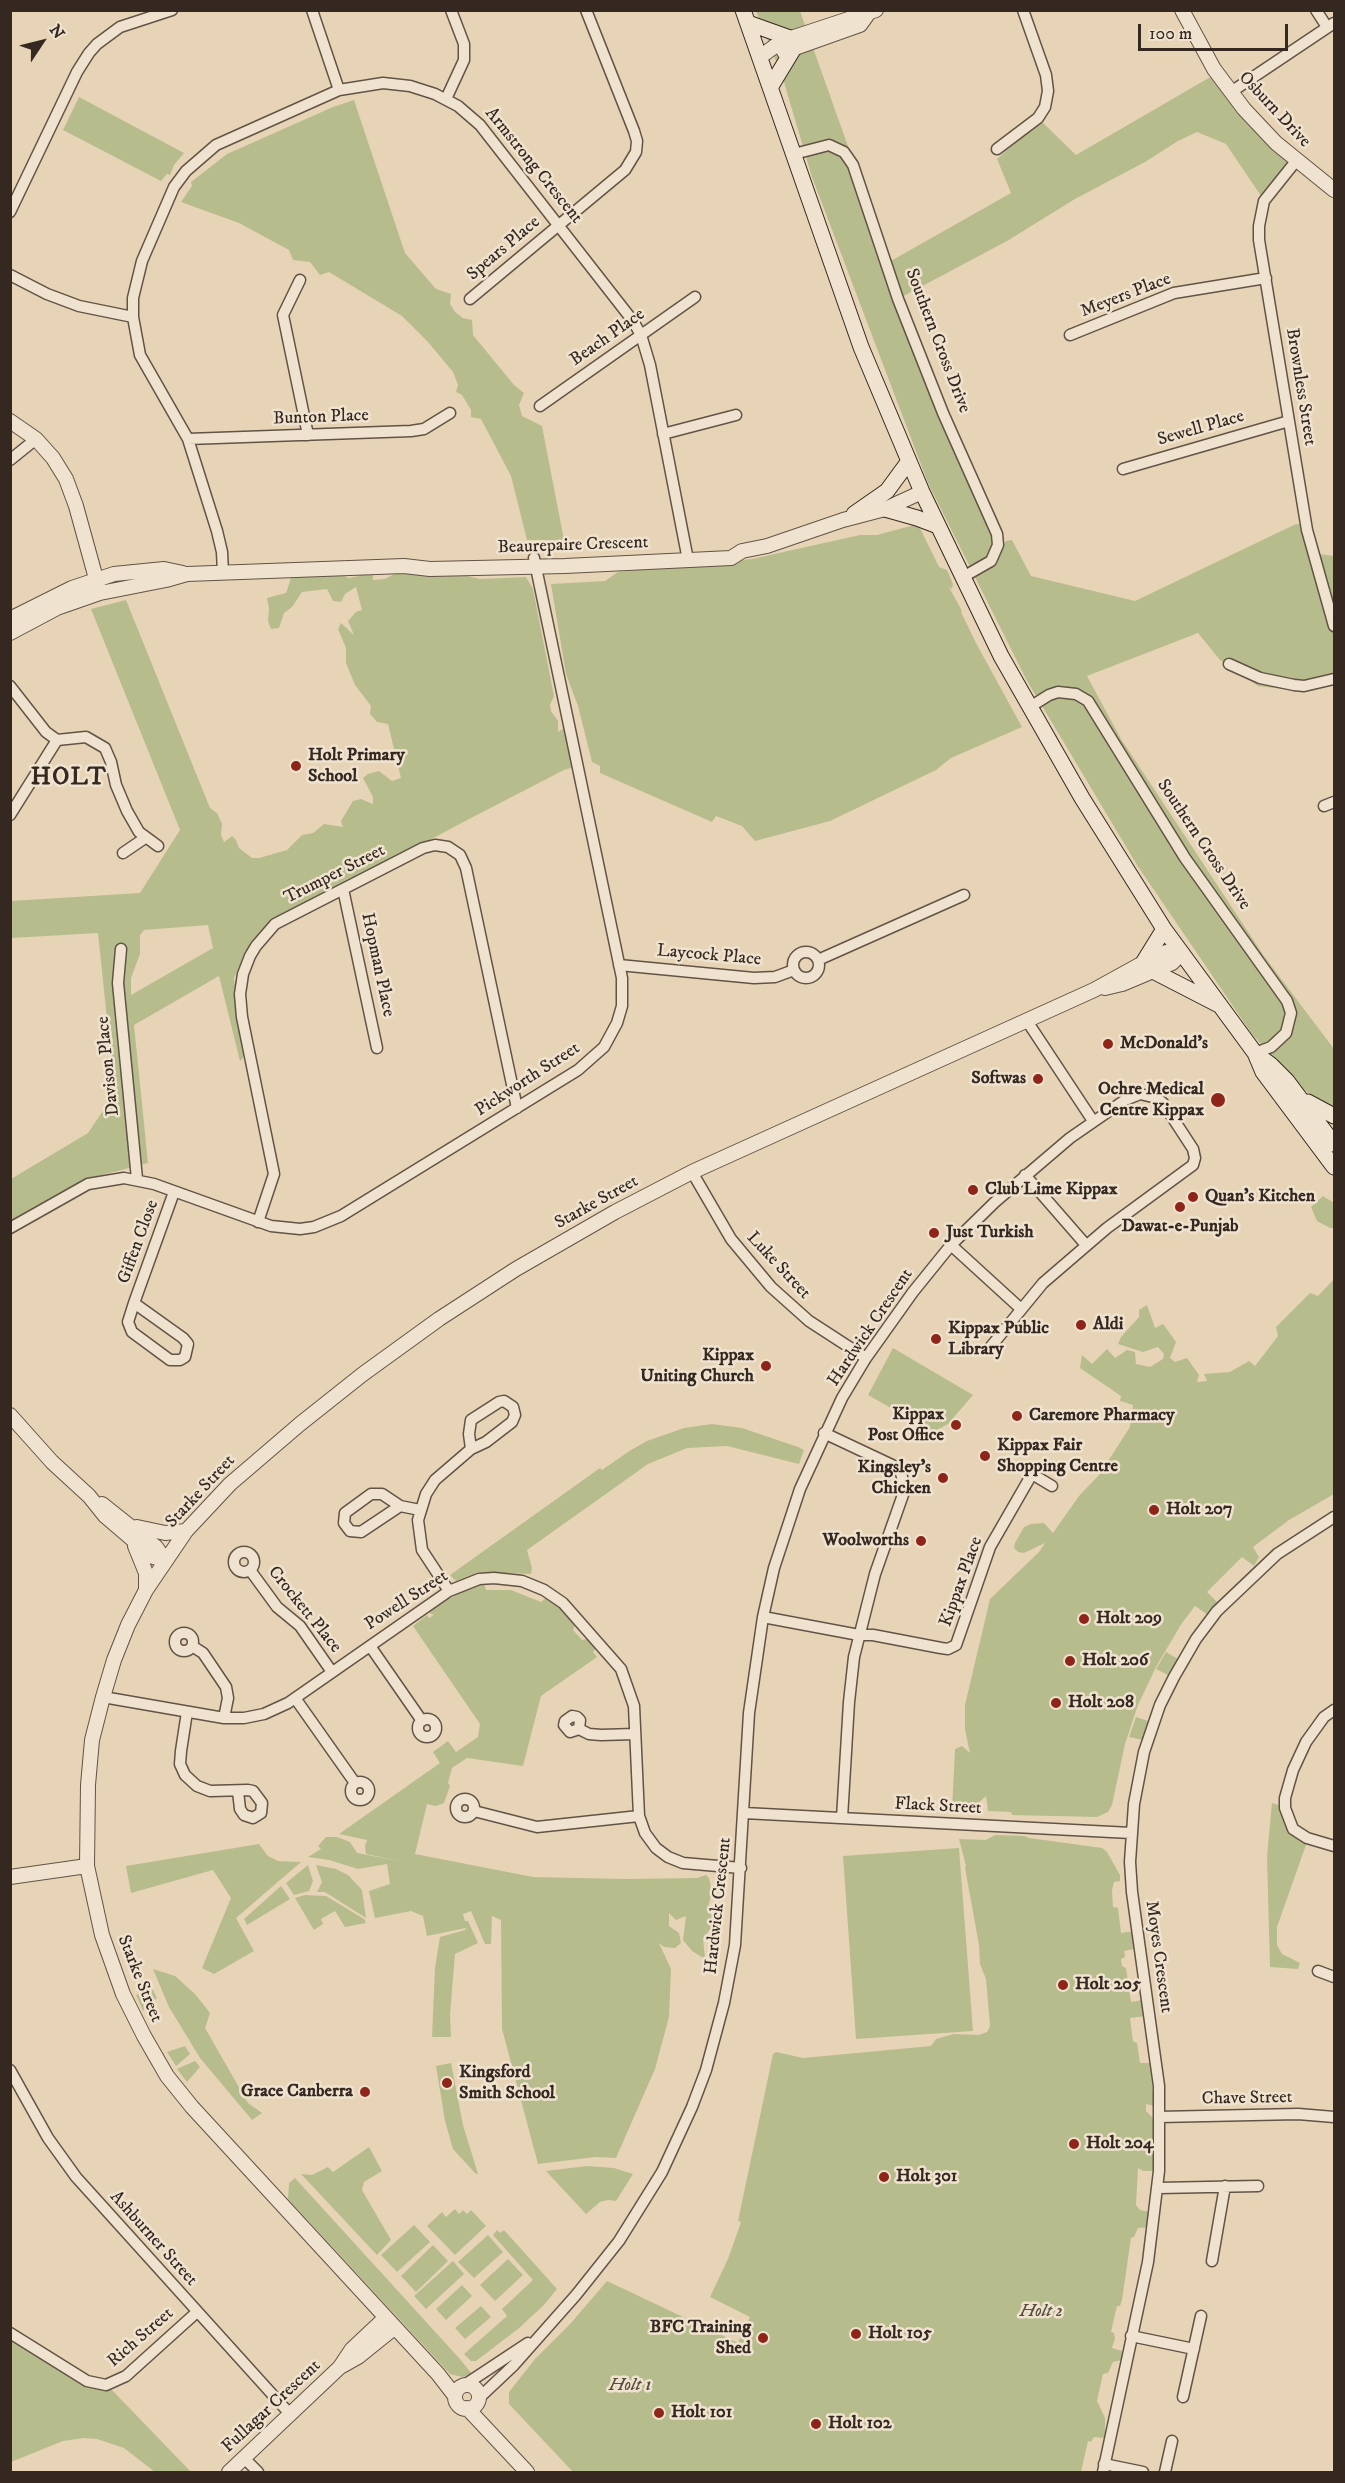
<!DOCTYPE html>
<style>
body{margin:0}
#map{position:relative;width:1345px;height:2483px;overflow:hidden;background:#e7d4b6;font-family:"IM FELL DW Pica",serif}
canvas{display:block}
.frame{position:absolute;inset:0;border:12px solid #352821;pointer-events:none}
.north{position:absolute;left:12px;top:12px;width:60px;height:60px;-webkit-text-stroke:4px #efe3d0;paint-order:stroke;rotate:55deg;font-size:16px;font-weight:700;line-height:24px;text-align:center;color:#352821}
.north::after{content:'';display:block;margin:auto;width:21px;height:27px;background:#352821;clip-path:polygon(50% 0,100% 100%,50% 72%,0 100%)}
.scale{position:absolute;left:1138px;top:24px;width:150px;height:27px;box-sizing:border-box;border:3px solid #352821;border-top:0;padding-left:8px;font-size:18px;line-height:21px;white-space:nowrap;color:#352821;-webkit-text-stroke:4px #efe3d0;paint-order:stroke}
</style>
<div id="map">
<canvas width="1345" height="2483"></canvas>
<div class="frame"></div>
<div class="north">N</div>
<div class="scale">100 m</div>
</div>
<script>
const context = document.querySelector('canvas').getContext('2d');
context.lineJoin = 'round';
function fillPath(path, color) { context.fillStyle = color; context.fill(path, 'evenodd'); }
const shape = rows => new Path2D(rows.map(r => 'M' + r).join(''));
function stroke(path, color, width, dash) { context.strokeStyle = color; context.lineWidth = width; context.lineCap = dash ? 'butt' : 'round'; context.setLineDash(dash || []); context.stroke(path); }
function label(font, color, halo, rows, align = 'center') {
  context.font = font + ' "IM FELL DW Pica",serif'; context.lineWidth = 5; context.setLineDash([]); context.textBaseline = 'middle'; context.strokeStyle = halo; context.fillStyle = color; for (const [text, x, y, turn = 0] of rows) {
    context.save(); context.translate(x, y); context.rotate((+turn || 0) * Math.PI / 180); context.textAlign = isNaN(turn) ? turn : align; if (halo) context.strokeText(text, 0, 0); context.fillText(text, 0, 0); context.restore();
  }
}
const green = shape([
 [756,11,800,11,889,262,1011,193,997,159,1040,120,1076,155,1219,72,1296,161,1263,199,1226,144,1197,132,1178,141,1145,162,1075,199,1007,241,898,299,993,523,993,558,1006,541,1012,540,1031,576,1135,601,1296,524,1312,526,1319,554,1334,556,1334,683,1300,691,1258,686,1220,660,1198,633,1087,676,1121,739,1264,956,1334,1049,1334,1108,1297,1086,1252,1034,1137,865,1026,679,928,483,812,177,783,79],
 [79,97,184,153,174,165,170,175,167,174,161,181,63,130],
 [354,100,405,253,436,289,451,294,450,304,455,312,463,318,472,320,473,335,514,385,524,393,519,405,522,416,542,426,564,540,527,540,511,476,481,419,471,417,471,410,462,395,456,392,458,385,453,372,428,342,402,316,329,272,320,275,310,262,293,260,289,250,239,223,181,202,192,186,191,182,227,154,333,107],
 [918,524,939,567,947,570,953,584,952,589,949,587,962,611,961,612,976,643,1022,727,951,758,936,770,830,821,755,841,742,826,716,816,712,822,600,773,600,766,592,762,578,706,566,674,551,584,605,581,618,572,752,559,860,535,877,535],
 [361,571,373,571,373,580,385,579,396,573,434,576,463,575,480,579,526,577,533,589,554,696,550,705,551,711,558,721,558,732,566,727,574,767,564,770,469,819,268,926,245,952,234,978,238,1012,244,1044,243,1058,240,1061,219,976,134,1025,148,1163,83,1180,11,1223,11,1179,88,1133,105,1108,113,1076,98,933,11,938,11,901,140,893,180,830,91,609,126,600,210,808,217,813,222,824,221,835,224,842,232,836,236,840,239,848,252,858,259,858,287,850,302,835,313,833,324,824,343,827,341,821,353,801,361,799,373,804,373,797,363,778,368,774,379,771,392,781,401,778,388,724,377,722,370,714,371,706,355,685,346,663,346,648,338,629,341,623,354,635,348,621,356,612,362,610,356,587,345,594,341,602,333,601,327,589,302,592,292,607,284,613,279,628,271,629,268,621,269,608,267,598,286,593,291,578,301,573,334,572,349,578,359,576],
 [208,925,213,948,131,995,131,978,140,954,140,935,144,930],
 [1323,1196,1334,1203,1334,1228,1330,1228,1317,1221,1311,1207],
 [1334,1279,1334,1494,1289,1520,1253,1547,1259,1557,1254,1566,1242,1557,1207,1592,1218,1603,1208,1615,1195,1606,1182,1623,1157,1665,1138,1705,1125,1744,1112,1805,1108,1812,1097,1817,1012,1815,1011,1812,988,1811,986,1796,973,1808,963,1806,952,1809,955,1749,962,1746,970,1753,965,1730,965,1705,990,1599,1039,1552,1045,1543,1024,1553,1018,1552,1014,1548,1015,1543,1024,1527,1031,1524,1044,1523,1053,1533,1079,1496,1099,1475,1130,1427,1133,1405,1120,1401,1121,1396,1080,1368,1082,1355,1092,1364,1107,1349,1115,1358,1127,1350,1135,1352,1136,1364,1150,1367,1163,1359,1164,1354,1158,1347,1143,1352,1118,1344,1121,1337,1139,1317,1139,1310,1147,1305,1155,1328,1163,1324,1176,1342,1170,1358,1175,1362,1187,1358,1199,1375,1197,1382,1207,1381,1204,1374,1230,1372,1249,1361,1255,1366,1278,1336,1276,1327,1310,1293,1318,1296],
 [893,1348,973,1395,948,1424,933,1432,868,1395],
 [712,1424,742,1428,798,1447,804,1450,799,1464,727,1446,687,1448,648,1464,527,1550,532,1568,531,1574,478,1572,456,1581,450,1575,600,1468,602,1470,631,1450,647,1441,684,1428],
 [484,1584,486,1590,511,1590,541,1602,547,1597,560,1605,577,1622,573,1630,582,1640,590,1638,598,1645,593,1652,597,1657,541,1696,523,1766,467,1758,452,1768,448,1783,450,1786,444,1803,436,1806,427,1804,415,1854,533,1877,625,1879,697,1878,706,1875,709,1878,712,1892,708,1907,716,1922,703,1938,705,1959,692,1951,683,1940,686,1916,676,1920,669,1913,669,1926,679,1933,681,1943,675,1948,664,1947,659,1943,671,1969,669,2017,655,2069,616,2158,595,2157,538,2164,502,2029,501,1920,492,1916,491,1944,485,1944,471,1911,463,1914,465,1921,468,1921,478,1943,455,1954,450,2015,451,2037,432,2037,435,1968,440,1937,465,1930,466,1928,427,1936,423,1916,411,1911,375,1918,369,1891,390,1884,387,1864,358,1869,329,1860,308,1857,321,1849,318,1846,326,1837,337,1837,350,1842,357,1853,403,1862,366,1854,365,1846,367,1840,339,1834,440,1763,433,1752,448,1741,456,1752,478,1737,480,1724,413,1626,427,1615,429,1618,434,1615,429,1613,439,1604,472,1587],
 [1166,1652,1178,1659,1168,1675,1156,1669],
 [1136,1717,1148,1721,1143,1740,1129,1737],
 [1272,1803,1281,1806,1307,1842,1277,1927,1277,1945,1282,1954,1300,1963,1298,1969,1270,1967,1267,1856],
 [995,1835,1024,1836,1029,1838,1102,1848,1107,1852,1120,1875,1120,1881,1114,1882,1112,1890,1113,1907,1118,1908,1121,1933,1135,1931,1138,1948,1124,1951,1125,1957,1121,1959,1122,1966,1126,1968,1131,2002,1143,2000,1146,2016,1130,2018,1133,2041,1137,2043,1140,2063,1150,2063,1154,2106,1146,2104,1146,2111,1154,2119,1153,2171,1143,2171,1138,2168,1136,2205,1140,2210,1150,2212,1151,2227,1138,2228,1134,2237,1131,2238,1122,2300,1120,2306,1117,2306,1111,2332,1114,2333,1115,2338,1112,2348,1122,2351,1122,2360,1113,2362,1108,2373,1103,2374,1097,2401,1105,2418,1105,2438,1094,2437,1091,2442,1088,2441,1081,2472,573,2472,509,2404,509,2392,535,2359,571,2323,607,2281,738,2343,750,2317,710,2297,728,2259,741,2222,738,2221,773,2054,776,2052,803,2058,931,2046,936,2039,954,2034,979,2035,987,2032,990,2026,986,1979,980,1964,979,1945,965,1868,966,1866,959,1839,986,1840],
 [259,1844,268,1856,278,1861,301,1862,236,1918,254,1951,214,1974,202,1968,231,1898,213,1870,131,1893,126,1866],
 [959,1848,973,2031,856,2039,843,1856],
 [308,1865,313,1881,309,1891,294,1895,286,1883],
 [316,1865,336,1869,348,1875,362,1890,366,1918,325,1892,317,1892,322,1882],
 [281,1886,290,1899,247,1925,244,1919],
 [305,1895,326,1896,364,1919,366,1923,345,1927,335,1911,321,1919,323,1924,314,1930,295,1898],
 [153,1969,175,1976,195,1994,210,2013,205,2028,248,2103,262,2113,252,2120,200,2058,169,2007],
 [153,1990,157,1998,143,2011,136,1995],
 [185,2046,190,2054,176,2066,167,2052],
 [195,2061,200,2067,187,2082,177,2069],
 [451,2063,463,2125,478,2174,475,2173,453,2149,445,2121,436,2066],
 [369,2147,382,2171,364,2182,362,2190,391,2240,377,2255,301,2174,312,2175,328,2167,333,2172],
 [587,2166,614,2168,633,2174,616,2201,608,2200,600,2202,586,2214,546,2171],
 [295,2178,459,2358,472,2374,462,2377,450,2374,288,2199,289,2183],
 [455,2209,459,2214,463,2210,467,2214,471,2210,486,2226,455,2255,427,2226,442,2212,446,2217],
 [414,2225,430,2242,397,2272,381,2255],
 [497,2230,500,2233,504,2230,557,2289,544,2305,518,2329,476,2361,471,2361,464,2354,507,2316,502,2309,533,2280,493,2235],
 [488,2235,503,2252,474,2278,458,2262],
 [433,2245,448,2261,416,2292,401,2276],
 [508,2259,523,2275,495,2301,480,2285],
 [453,2261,464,2274,426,2309,414,2296],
 [462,2285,472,2296,446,2320,436,2309],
 [481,2306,491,2317,465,2339,455,2328],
 [10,2337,88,2386,101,2390,112,2390,191,2472,155,2472,124,2448,97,2439,84,2438,63,2441,11,2462]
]);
const minor = shape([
 [312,10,339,90],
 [1316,10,1327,27],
 [1231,92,1334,23],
 [446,99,464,60,464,44,451,10],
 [997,149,1038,118,1045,107,1048,91,1046,75,1023,10],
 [794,154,829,145,844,152,853,165,898,299,943,413,997,534,998,545,991,561,963,577],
 [1296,161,1264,201,1259,226,1259,240,1307,530,1334,626],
 [10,212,77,72,89,53,97,44,120,27,172,10],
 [10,275,47,294,79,306,133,317],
 [300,280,283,315,308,435],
 [470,299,625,170,636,152,637,141,634,131,586,10],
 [1070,335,1174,293,1266,278],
 [540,406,695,297],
 [663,434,736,415],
 [188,439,411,431,424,429,450,413],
 [10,460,36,439],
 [1123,469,1289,421],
 [223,573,222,552,217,531,188,439,140,355,133,317,133,298,142,261,174,187,186,171,216,145,339,90,383,83,410,86,435,94,458,106,480,125,633,321,641,335,650,365,688,560],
 [1229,664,1260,678,1294,685,1304,686,1334,679],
 [10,686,46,732,57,740,10,815],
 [1030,707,1049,695,1058,692,1076,694,1088,701,1185,858,1287,1001,1291,1013,1286,1033,1271,1047,1255,1053],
 [57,740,86,737,105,748,111,762,116,785,127,811,139,832,158,846],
 [1324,806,1334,802],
 [123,853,145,838],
 [343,889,377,1048],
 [121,949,118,983,137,1179],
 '793 965a13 13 0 1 1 26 0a13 13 0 1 1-26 0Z',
 [818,960,964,895],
 [619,965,754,978,775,977,794,970],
 [1027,1021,1093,1121],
 [692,1172,731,1239,771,1287,809,1321,866,1358],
 [1025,1175,1086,1245],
 [258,1222,274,1174,242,1017,240,994,243,974,250,956,256,946,275,924,423,848,435,845,448,847,460,855,466,868,517,1108],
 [10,1228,88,1184,124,1178,154,1184,271,1226,300,1229,314,1227,341,1216,578,1070,604,1047,617,1023,622,1006,622,978,534,558],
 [951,1245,1020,1308],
 [134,1303,128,1322,132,1332,170,1360,180,1360,185,1357,188,1344,183,1338,134,1303,174,1192],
 [824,1433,894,1466,901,1473,905,1489,875,1574,854,1657,849,1702,842,1818],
 [400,1506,361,1532,350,1531,344,1523,345,1513,371,1494,382,1494,400,1506,420,1510],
 '234 1562a10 10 0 1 1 20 0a10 10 0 1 1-20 0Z',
 [250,1570,277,1607,300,1626,332,1672],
 [449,1591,422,1550,418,1520,426,1494,435,1480,471,1449,469,1434,471,1420,499,1402,504,1401,513,1407,515,1415,512,1422,486,1442,471,1449],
 [763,1617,859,1635,873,1635,941,1648,948,1649,956,1645,990,1547,1032,1474,1052,1486],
 '175 1642a9 9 0 1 1 18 0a9 9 0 1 1-18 0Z',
 [192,1646,203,1653,226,1687,228,1698,224,1718],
 [370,1646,422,1721],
 [103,1697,224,1718,244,1718,264,1714,288,1703,449,1591,479,1579,494,1578,522,1581,544,1590,563,1603,621,1669,634,1706,639,1816,645,1833,656,1848,668,1857,683,1863,741,1868],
 [295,1698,355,1783],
 [1334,1710,1324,1717,1306,1742,1293,1770,1285,1798,1285,1808,1293,1829,1307,1838,1334,1846],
 [187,1712,181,1751,180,1764,185,1775,197,1786,210,1791,248,1790,253,1791,262,1803,261,1813,253,1818,244,1815,240,1809,238,1791],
 '418 1728a9 9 0 1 1 18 0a9 9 0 1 1-18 0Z',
 [579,1729,580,1720,577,1717,572,1716,565,1721,564,1725,570,1732,579,1729,589,1734,601,1735,635,1734],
 '351 1791a9 9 0 1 1 18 0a9 9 0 1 1-18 0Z',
 '456 1808a9 9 0 1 1 18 0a9 9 0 1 1-18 0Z',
 [474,1811,537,1827,639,1816],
 [744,1813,1131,1833],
 [1318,1971,1334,1977],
 [10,2070,48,2138,76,2177,290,2414],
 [1159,2117,1298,2114,1334,2117],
 [1158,2188,1258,2186],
 [1212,2261,1225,2186],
 [10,2333,87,2381,106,2385,126,2376,197,2312],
 [1131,2336,1194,2349],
 [466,2384,528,2343],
 [1183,2397,1201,2316],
 [479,2398,514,2365,576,2295,619,2241,662,2172,692,2107,706,2070,724,2003,735,1945,749,1713,763,1617,774,1568,800,1489,842,1398,866,1358,913,1292,951,1245,995,1202,1070,1138,1125,1100,1140,1094,1157,1098,1163,1103,1193,1149,1195,1158,1193,1165,1107,1228,1043,1283,988,1350],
 [244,2458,258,2472],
 [1104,2464,1143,2472],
 [1103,2472,1148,2262,1159,2171,1159,2086,1132,1892,1130,1862,1134,1804,1144,1752,1160,1705,1174,1677,1196,1639,1217,1611,1277,1554,1334,1517],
 [1165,2472,1172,2441]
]);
const tertiary = shape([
 [1182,10,1214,69,1244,109,1276,143,1334,190],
 [784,52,860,25,868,14],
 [760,57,782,41,876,10],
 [10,421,36,439,53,458,66,479,76,506,100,593],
 [10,619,72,588,114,574,164,569,183,573],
 [10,633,57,608,100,593,166,580,187,574,404,566,430,569,565,566,731,558,742,551,767,546,843,520,885,509,922,492],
 [1105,988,1122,984,1172,963,1182,953],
 [10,1415,52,1462,89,1496,105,1516,153,1557,165,1560],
 [102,1504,156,1547,165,1560],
 [137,1527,165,1533,186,1531],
 [135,1546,146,1573,146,1590],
 [10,1877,87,1866],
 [342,2366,358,2357,394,2328],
 '455 2397a12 12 0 1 1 24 0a12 12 0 1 1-24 0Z',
 [455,2396,438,2374,192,2107,167,2076,144,2036,123,1994,102,1935,87,1866,88,1785,92,1740,103,1697,114,1660,128,1625,146,1590,186,1531,230,1484,300,1424,363,1374,439,1319,516,1269,615,1212,692,1172,1094,990,1143,963,1166,952,1182,953],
 [467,2408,527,2472],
 [229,2472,340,2367,352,2349,385,2318]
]);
const secondary = shape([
 [743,10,861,347,922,492,1001,656,1082,798,1164,929,1255,1053,1263,1072,1334,1167],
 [748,23,790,38],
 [771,86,794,48],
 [885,509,917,518,938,526],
 [854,514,887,491,909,461],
 [1143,963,1164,929],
 [1153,971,1217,1004],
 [1255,1053,1271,1065,1287,1081,1334,1144],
 [1308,1102,1334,1116]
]);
const markers = [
 [296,766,6,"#8f2418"],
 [1108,1044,6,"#8f2418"],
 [1038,1079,6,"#8f2418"],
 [1218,1100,8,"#8f2418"],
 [973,1190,6,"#8f2418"],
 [1193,1197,6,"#8f2418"],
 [1180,1207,6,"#8f2418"],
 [934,1233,6,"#8f2418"],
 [1081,1325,6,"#8f2418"],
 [936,1339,6,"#8f2418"],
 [766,1366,6,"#8f2418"],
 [1017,1416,6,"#8f2418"],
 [956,1425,6,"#8f2418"],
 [985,1456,6,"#8f2418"],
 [943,1478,6,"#8f2418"],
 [1154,1510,6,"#8f2418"],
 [921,1541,6,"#8f2418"],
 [1084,1619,6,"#8f2418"],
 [1070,1661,6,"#8f2418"],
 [1056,1703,6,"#8f2418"],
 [1063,1985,6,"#8f2418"],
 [447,2083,6,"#8f2418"],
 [365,2092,6,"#8f2418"],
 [1074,2144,6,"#8f2418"],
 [884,2177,6,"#8f2418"],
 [856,2334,6,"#8f2418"],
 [763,2338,6,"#8f2418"],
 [659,2413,6,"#8f2418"],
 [816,2424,6,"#8f2418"]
];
const streetNames = [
 ["Osburn Drive",1274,110,47],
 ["Armstrong Crescent",533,166,51],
 ["Spears Place",504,249,-40],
 ["Meyers Place",1126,296,-21],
 ["Beach Place",608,338,-35],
 ["Southern Cross Drive",937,341,69],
 ["Brownless Street",1300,387,81],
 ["Bunton Place",321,418,-2],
 ["Sewell Place",1201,429,-16],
 ["Beaurepaire Crescent",573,546,-2],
 ["Southern Cross Drive",1203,845,56],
 ["Trumper Street",335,875,-27],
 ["Laycock Place",709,956,5],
 ["Hopman Place",377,965,78],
 ["Davison Place",109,1066,-96],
 ["Pickworth Street",528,1080,-33],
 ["Starke Street",597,1203,-29],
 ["Giffen Close",139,1242,-70],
 ["Luke Street",778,1266,47],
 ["Hardwick Crescent",871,1328,-56],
 ["Starke Street",201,1492,-47],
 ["Kippax Place",962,1582,-70],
 ["Powell Street",407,1601,-33],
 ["Crockett Place",304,1610,51],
 ["Flack Street",938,1807,3],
 ["Hardwick Crescent",719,1906,-84],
 ["Moyes Crescent",1158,1957,82],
 ["Starke Street",139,1979,68],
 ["Chave Street",1247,2099,-1],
 ["Ashburner Street",153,2239,48],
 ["Rich Street",141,2338,-41],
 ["Fullagar Crescent",272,2407,-43]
];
const poiNames = [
 ["Holt Primary",308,756],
 ["School",308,777],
 ["McDonald's",1120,1044],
 ["Softwas",1026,1079,"right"],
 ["Ochre Medical",1204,1090,"right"],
 ["Centre Kippax",1204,1111,"right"],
 ["Club Lime Kippax",985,1190],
 ["Quan's Kitchen",1205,1197],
 ["Dawat-e-Punjab",1180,1227,"center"],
 ["Just Turkish",946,1233],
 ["Aldi",1093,1325],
 ["Kippax Public",948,1329],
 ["Library",948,1350],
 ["Kippax",754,1356,"right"],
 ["Uniting Church",754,1377,"right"],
 ["Kippax",944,1415,"right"],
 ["Post Office",944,1436,"right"],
 ["Caremore Pharmacy",1029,1416],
 ["Kippax Fair",997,1446],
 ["Shopping Centre",997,1467],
 ["Kingsley's",931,1468,"right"],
 ["Chicken",931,1489,"right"],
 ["Holt 207",1166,1510],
 ["Woolworths",909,1541,"right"],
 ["Holt 209",1096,1619],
 ["Holt 206",1082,1661],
 ["Holt 208",1068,1703],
 ["Holt 205",1075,1985],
 ["Kingsford",459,2073],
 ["Smith School",459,2094],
 ["Grace Canberra",353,2092,"right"],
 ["Holt 204",1086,2144],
 ["Holt 301",896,2177],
 ["BFC Training",751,2328,"right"],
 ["Shed",751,2349,"right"],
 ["Holt 105",868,2334],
 ["Holt 101",671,2413],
 ["Holt 102",828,2424]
];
const parkNames = [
 ["Holt 2",1041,2312],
 ["Holt 1",630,2386]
];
const districtNames = [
 ["HOLT",69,779]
];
fillPath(green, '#b7bc8d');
stroke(minor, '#625346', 13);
stroke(tertiary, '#625346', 16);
stroke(secondary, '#352821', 17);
stroke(minor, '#efe3d0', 10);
stroke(tertiary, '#efe3d0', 14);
stroke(secondary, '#efe3d0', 15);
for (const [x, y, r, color] of markers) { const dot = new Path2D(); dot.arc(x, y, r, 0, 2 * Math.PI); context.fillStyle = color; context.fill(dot); stroke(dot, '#efe3d0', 2); }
label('18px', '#352821', '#efe3d0', streetNames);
label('bold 18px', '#352821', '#efe3d0', poiNames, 'left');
label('italic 18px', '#564d3c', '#efe3d0', parkNames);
context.letterSpacing = '1.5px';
label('bold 24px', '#352821', '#efe3d0', districtNames);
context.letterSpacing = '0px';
</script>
